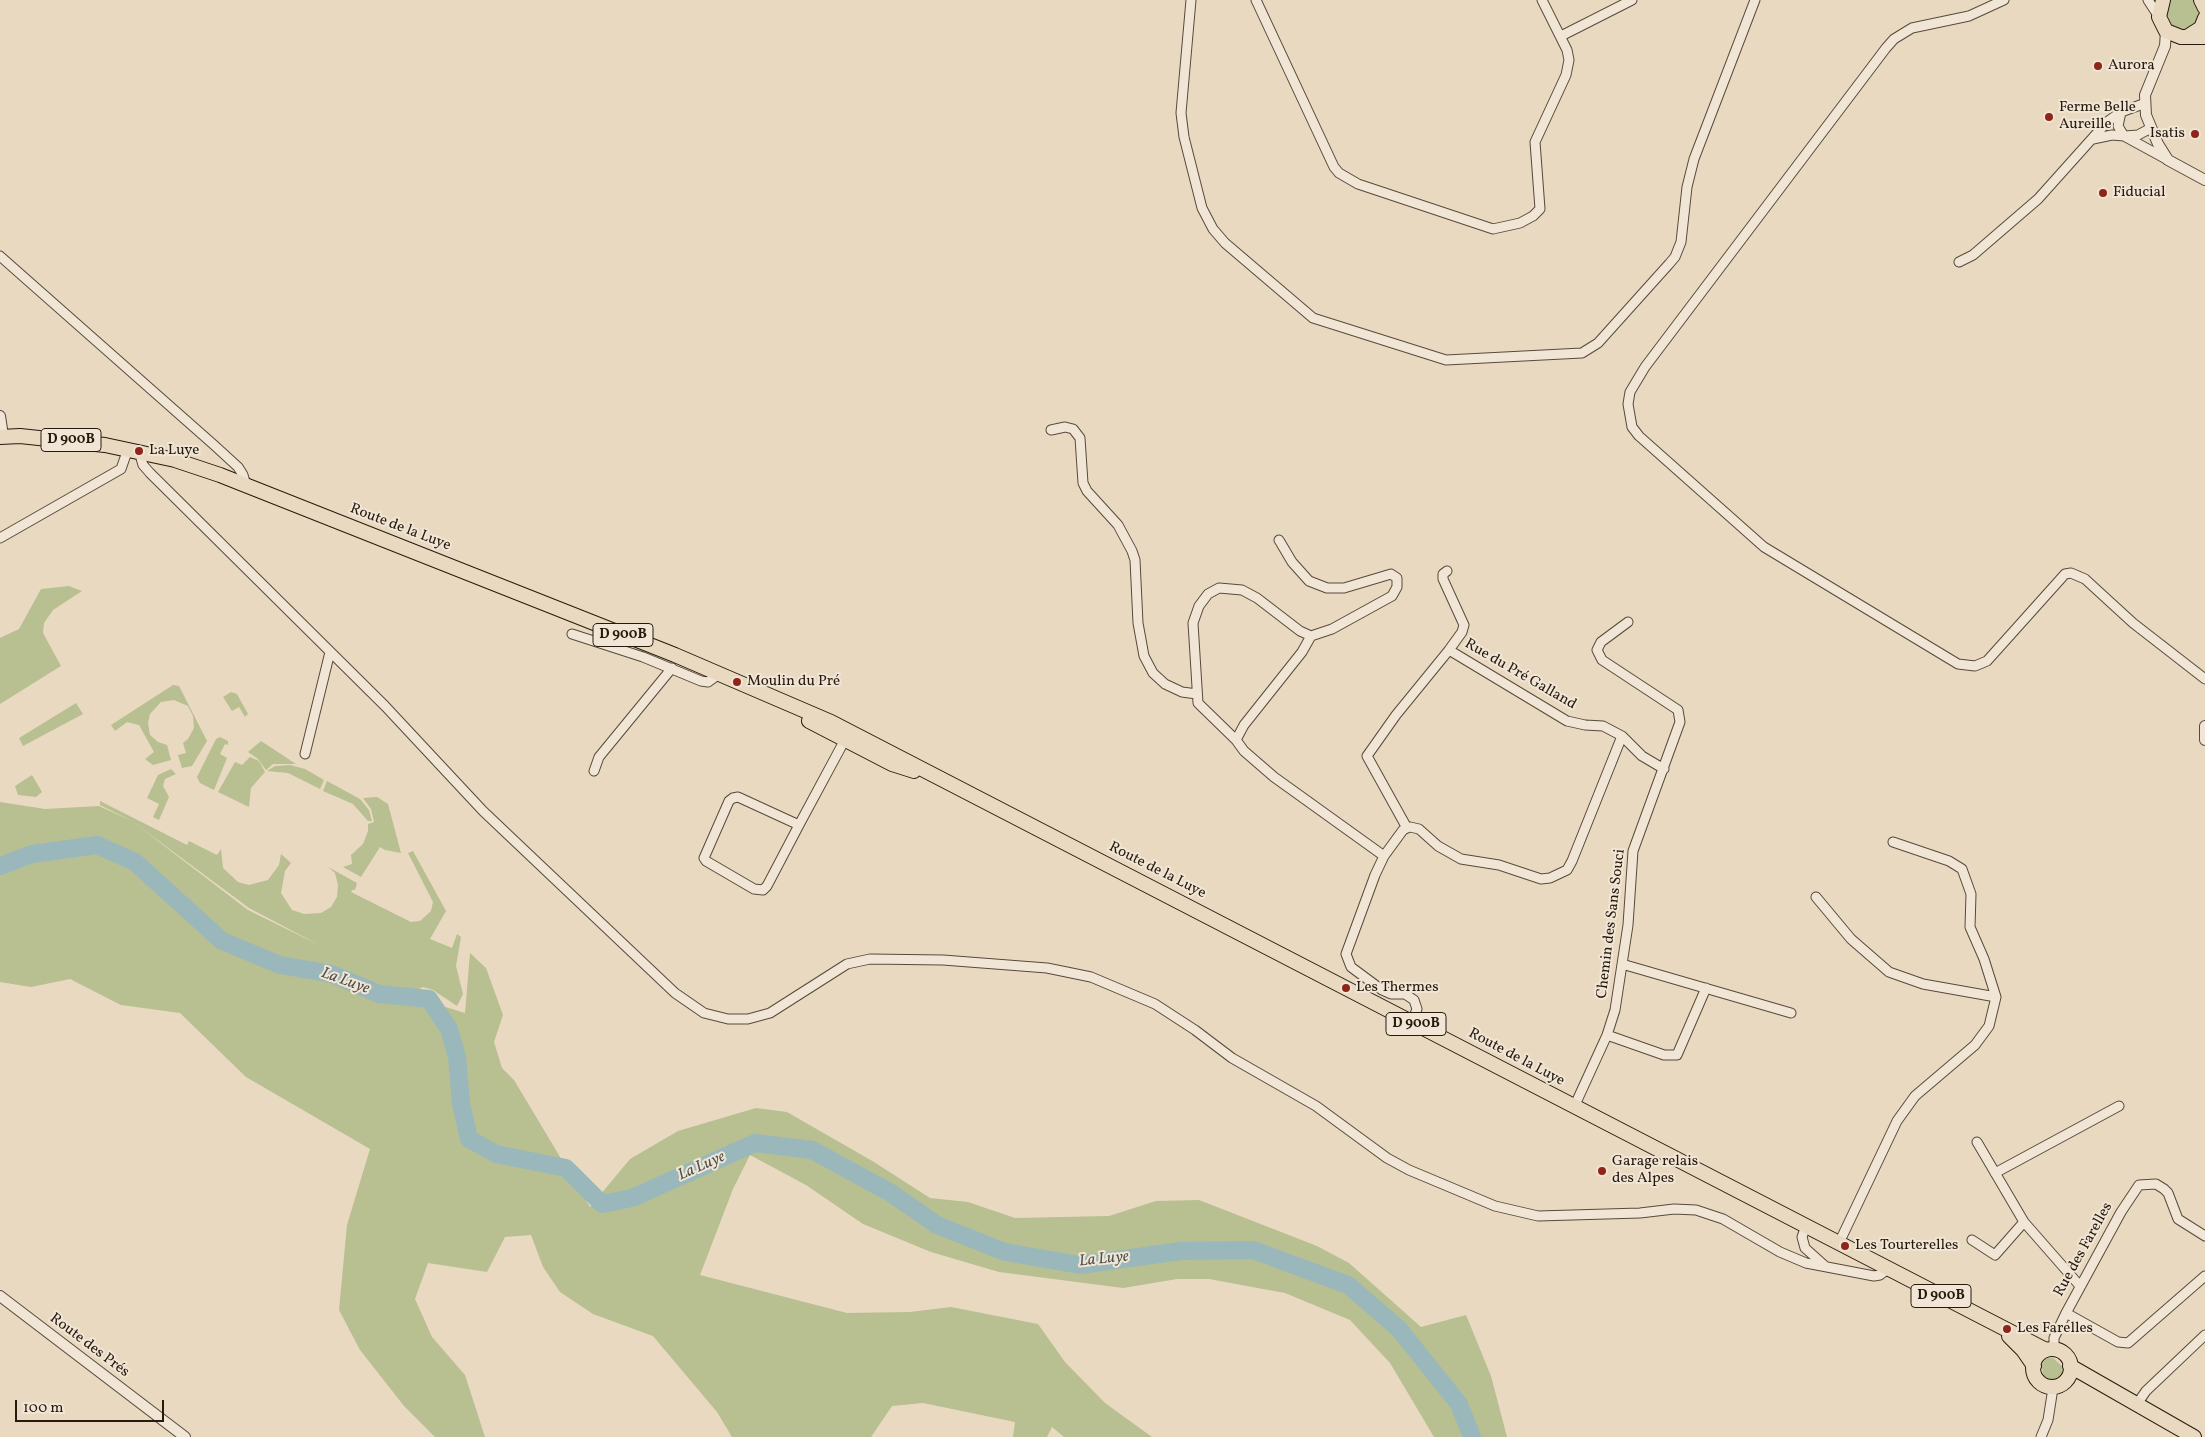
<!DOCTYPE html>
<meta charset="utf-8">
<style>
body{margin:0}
#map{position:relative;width:2205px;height:1437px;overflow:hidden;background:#e9d9c0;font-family:Vollkorn,serif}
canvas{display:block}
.scale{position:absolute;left:15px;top:1400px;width:149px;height:22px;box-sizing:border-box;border:2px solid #261a0e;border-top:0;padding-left:6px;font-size:15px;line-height:18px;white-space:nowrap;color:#261a0e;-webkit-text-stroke:4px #f1e6d6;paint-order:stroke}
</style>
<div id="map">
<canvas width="2205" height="1437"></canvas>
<div class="scale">100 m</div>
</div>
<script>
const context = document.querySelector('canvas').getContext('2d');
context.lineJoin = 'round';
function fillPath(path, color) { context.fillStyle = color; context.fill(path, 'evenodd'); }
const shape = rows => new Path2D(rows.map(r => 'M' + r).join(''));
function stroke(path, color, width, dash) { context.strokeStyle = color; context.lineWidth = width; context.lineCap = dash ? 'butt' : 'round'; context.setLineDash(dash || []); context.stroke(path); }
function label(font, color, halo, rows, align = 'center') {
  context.font = font + ' Vollkorn,serif'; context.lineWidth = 4; context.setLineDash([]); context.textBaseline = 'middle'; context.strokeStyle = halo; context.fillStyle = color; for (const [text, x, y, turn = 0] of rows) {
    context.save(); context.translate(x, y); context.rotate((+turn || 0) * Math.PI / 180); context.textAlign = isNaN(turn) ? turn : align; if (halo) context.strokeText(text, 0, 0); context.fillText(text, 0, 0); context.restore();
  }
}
const green = shape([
 [2171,0,2193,0,2200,12,2196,24,2186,31,2173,29,2165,19,2168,3],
 [69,586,82,591,53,610,44,623,43,633,61,666,0,704,0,638,19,629,41,589],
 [173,685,179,686,207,741,192,766,182,768,178,755,186,753,183,743,188,739,194,728,193,716,188,706,174,700,161,702,150,714,148,723,150,735,158,742,167,745,171,760,153,765,145,759,154,752,139,725,127,722,115,731,111,725],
 [231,692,237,694,248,714,245,717,239,707,232,711,223,697],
 [76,703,83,714,23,746,19,738],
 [220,737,228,741,228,745,225,744,220,754,227,758,214,790,200,783,197,777,216,739],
 [261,741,296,764,273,764,266,770,258,759,248,752],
 [250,757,259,761,265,772,251,788,249,807,218,792,235,762,242,765],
 [290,765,305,769,324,780,320,789,288,773,267,771,275,766],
 [171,769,176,774,165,779,163,786,169,797,159,820,153,817,159,804,147,798,158,775],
 [32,775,42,792,36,797,18,795,15,786],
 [327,781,360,799,369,810,372,821,368,821,353,804,323,791],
 [377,797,388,804,401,853,385,850,380,847,361,877,343,867,352,864,351,855,363,844,368,831,368,824,374,822,371,809,363,798],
 [100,801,187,845,189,841,217,855,221,849,223,868,238,882,249,885,268,880,279,865,281,854,291,863,285,871,281,893,292,910,304,914,321,913,331,907,337,897,338,885,335,873,328,867,357,883,355,890,352,890,351,892,411,922,420,921,431,911,433,902,408,853,413,851,446,911,430,939,452,948,457,934,461,937,456,966,463,994,457,1006,433,990,423,987,407,995,465,1013,470,953,486,968,503,1015,494,1042,502,1068,514,1080,590,1207,630,1159,678,1131,756,1108,787,1112,874,1162,930,1198,968,1202,1015,1218,1109,1216,1156,1201,1199,1200,1317,1246,1349,1263,1421,1327,1466,1315,1491,1376,1507,1437,1434,1437,1390,1363,1350,1320,1285,1293,1209,1279,1177,1279,1123,1288,999,1272,931,1252,863,1224,806,1185,750,1155,733,1189,700,1275,847,1313,910,1312,951,1307,1038,1324,1065,1362,1105,1403,1152,1437,1064,1437,1052,1427,1047,1437,1013,1437,1015,1422,923,1403,892,1406,871,1437,732,1437,717,1412,653,1336,593,1314,560,1292,543,1267,531,1235,505,1237,487,1272,428,1263,415,1299,432,1337,465,1375,485,1437,435,1437,404,1406,360,1350,339,1310,347,1225,370,1149,246,1077,180,1013,121,1005,70,979,31,987,0,982,0,802,45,809,99,806,132,821,100,805],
 [133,822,249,908,321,946,248,910],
 [2047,1358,2053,1358,2062,1366,2064,1375,2062,1380,2052,1382,2044,1376,2041,1365]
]);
const river = shape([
 [0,866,32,854,97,845,135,862,222,941,280,965,332,974,379,994,429,999,449,1029,457,1057,461,1103,469,1139,496,1154,566,1168,602,1204,632,1198,755,1143,812,1150,891,1193,937,1225,1005,1252,1080,1265,1181,1251,1253,1250,1348,1285,1399,1329,1459,1404,1472,1437]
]);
const minor = shape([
 [1191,0,1181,113,1184,137,1202,208,1213,229,1225,243,1313,318,1446,360,1582,353,1598,343,1669,264,1675,257,1681,242,1687,187,1694,159,1755,0],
 [1256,0,1334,167,1339,173,1358,184,1493,229,1520,223,1533,216,1540,209,1535,142,1566,75,1569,60,1567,50,1542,0],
 [2004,0,1969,16,1912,28,1894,39,1886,48,1645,367,1630,392,1628,404,1632,427,1639,436,1764,547,1958,664,1975,666,1987,661,2065,574,2071,573,2085,579,2133,623,2205,679],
 [2148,0,2159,17],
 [1561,36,1632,0],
 [2121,112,2118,126,2124,136],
 [2125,136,2138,135,2151,128],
 [2093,139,2112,135,2124,136,2168,160],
 [0,256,214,445,238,467,243,475,246,485],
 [1959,262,1973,255,2038,199,2107,122,2121,112,2143,104],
 [1051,430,1065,427,1073,429,1080,438,1083,483,1087,491,1118,525,1132,551,1135,560,1138,623,1144,656,1153,673,1165,684,1182,692,1197,694],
 [139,451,143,465,150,473,385,706,483,811,675,993,704,1013,728,1019,748,1019,770,1013,847,964,870,959,943,960,1047,968,1091,977,1155,1004,1195,1030,1232,1058,1316,1106,1387,1158,1409,1170,1495,1206,1538,1216,1640,1213,1674,1209,1696,1210,1723,1219,1780,1252,1806,1263,1874,1276,1880,1275,1889,1268],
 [0,538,121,469,128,449],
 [1279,540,1292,562,1309,581,1327,588,1344,588,1391,574,1397,578,1397,587,1392,596,1332,629,1311,636,1300,631,1257,598,1242,590,1219,588,1208,594,1199,606,1193,623,1198,703,1236,740,1244,751,1274,777,1384,856],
 [1447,571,1443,574,1443,579,1464,625,1462,632,1449,650],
 [572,634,643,657,701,681,708,682,719,674],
 [1622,736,1642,756,1664,769],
 [1236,740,1244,725,1302,652,1311,636],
 [305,754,330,652],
 [594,771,599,757,672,668],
 [799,825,738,797,733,798,729,801,704,858,706,861,754,889,763,890,767,886,799,825,841,747,847,736],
 [1407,828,1367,756,1396,715,1449,650,1567,721,1585,725,1603,726,1622,736,1572,861,1567,870,1550,878,1541,879,1499,865,1461,859,1438,846,1419,829,1410,827,1407,828,1403,830,1384,856,1375,875,1346,954,1351,967,1382,990,1391,994,1405,994,1414,1000,1417,1009,1412,1022],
 [1816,897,1851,939,1889,972,1923,984,1996,997],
 [1622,964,1791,1013],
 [1607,1035,1664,1055,1677,1055,1706,988],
 [1574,1107,1607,1035,1615,1010,1628,925,1633,851,1680,722,1678,710,1602,660,1597,650,1601,642,1628,622],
 [1977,1142,2024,1222,2080,1286],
 [1995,1173,2119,1106],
 [1806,1226,1802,1237,1805,1248,1825,1266],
 [1972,1240,1995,1255,2024,1222],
 [1839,1243,1897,1121,1915,1096,1975,1045,1989,1026,1996,997,1984,959,1970,927,1971,894,1962,869,1949,861,1893,842],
 [2066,1313,2118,1342,2128,1343,2205,1276],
 [2054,1349,2054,1338,2066,1313,2121,1212,2139,1185,2156,1184,2164,1189,2168,1193,2178,1219,2205,1236],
 [2137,1404,2146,1391,2205,1335],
 [2041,1437,2048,1420,2053,1388]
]);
const tertiary = shape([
 [2166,31,2165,46,2145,95,2146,115,2158,144,2168,160,2205,180],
 [0,416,3,436],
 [2205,726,2205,740],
 [0,1296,185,1437]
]);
const primary = shape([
 [2163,0,2159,17,2166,31,2181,37,2205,37],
 [2201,0,2205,8],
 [2187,37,2201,28,2205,18],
 [0,437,20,436,105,445,175,460,220,475,675,655,831,722,2046,1350],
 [809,721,892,764,914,771],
 [2009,1336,2023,1350,2034,1366],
 '2033 1368a19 19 0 1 1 38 0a19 19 0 1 1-38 0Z',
 [2070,1366,2194,1437]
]);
const markers = [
 [2098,66,5,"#8f2418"],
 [2049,117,5,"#8f2418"],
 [2195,134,5,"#8f2418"],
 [2103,193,5,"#8f2418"],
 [139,451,5,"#8f2418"],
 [737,682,5,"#8f2418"],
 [1346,988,5,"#8f2418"],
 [1602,1171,5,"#8f2418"],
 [1845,1246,5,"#8f2418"],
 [2007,1329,5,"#8f2418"]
];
const shields = [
 [71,440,60],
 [623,635,60],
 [1416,1024,60],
 [1941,1296,60]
];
const shieldNames = [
 ["D 900B",71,440],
 ["D 900B",623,635],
 ["D 900B",1416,1024],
 ["D 900B",1941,1296]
];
const poiNames = [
 ["Aurora",2108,66],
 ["Ferme Belle",2059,108],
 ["Aureille",2059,125],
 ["Isatis",2185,134,"right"],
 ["Fiducial",2113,193],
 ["La Luye",149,451],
 ["Moulin du Pré",747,682],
 ["Les Thermes",1356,988],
 ["Garage relais",1612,1162],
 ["des Alpes",1612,1179],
 ["Les Tourterelles",1855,1246],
 ["Les Farelles",2017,1329]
];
const streetNames = [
 ["Route de la Luye",400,528,21],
 ["Rue du Pré Galland",1520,675,30],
 ["Route de la Luye",1157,871,27],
 ["Chemin des Sans Souci",1612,924,-83],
 ["Route de la Luye",1516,1058,28],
 ["Rue des Farelles",2084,1250,-61],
 ["Route des Prés",89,1346,37]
];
const waterNames = [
 ["La Luye",345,982,20],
 ["La Luye",702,1167,-24],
 ["La Luye",1104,1260,-6]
];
fillPath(green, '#b8bf91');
stroke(river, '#9ab8bb', 18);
stroke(minor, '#574a3a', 11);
stroke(tertiary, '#574a3a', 12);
stroke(primary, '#261a0e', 16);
stroke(minor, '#f1e6d6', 9);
stroke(tertiary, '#f1e6d6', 10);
stroke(primary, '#e9d9c0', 14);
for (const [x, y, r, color] of markers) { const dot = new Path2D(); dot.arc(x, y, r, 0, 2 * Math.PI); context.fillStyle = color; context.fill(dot); stroke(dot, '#f1e6d6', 2); }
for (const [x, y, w] of shields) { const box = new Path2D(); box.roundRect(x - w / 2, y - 11.5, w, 23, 4); context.fillStyle = '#f1e6d6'; context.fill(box); stroke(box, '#261a0e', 1); }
label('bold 14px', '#261a0e', null, shieldNames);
label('15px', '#261a0e', '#f1e6d6', poiNames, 'left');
label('15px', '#261a0e', '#f1e6d6', streetNames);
label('italic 16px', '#4f514b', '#f1e6d6', waterNames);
</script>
